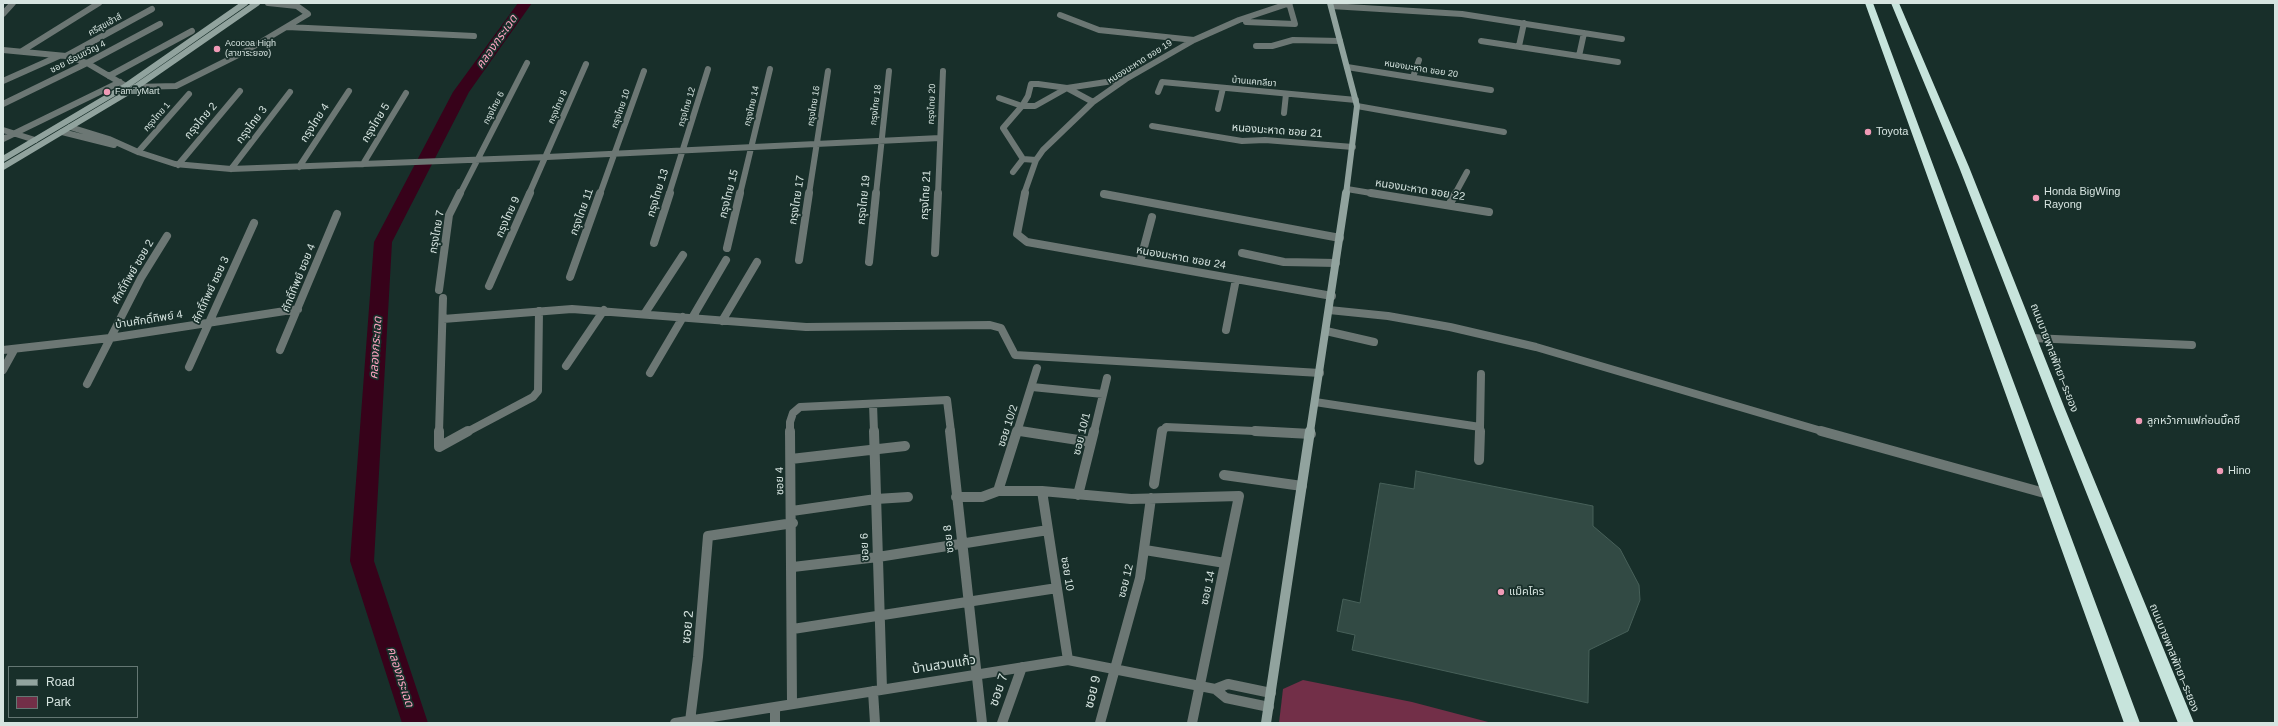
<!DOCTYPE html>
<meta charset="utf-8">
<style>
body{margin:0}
#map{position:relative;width:2278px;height:726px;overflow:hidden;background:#182f2a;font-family:Arial,sans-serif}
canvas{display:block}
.frame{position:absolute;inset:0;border:4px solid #d6e4e0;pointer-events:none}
.legend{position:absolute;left:8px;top:666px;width:130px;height:52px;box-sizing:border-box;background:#182f2a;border:1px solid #647773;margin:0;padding:5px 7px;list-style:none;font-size:12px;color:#d6e4e0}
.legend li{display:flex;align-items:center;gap:8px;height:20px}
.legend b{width:20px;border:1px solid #647773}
</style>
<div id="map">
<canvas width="2278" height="726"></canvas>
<div class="frame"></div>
<ul class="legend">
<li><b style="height:5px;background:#91a39e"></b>Road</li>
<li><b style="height:11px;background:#722f48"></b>Park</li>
</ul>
</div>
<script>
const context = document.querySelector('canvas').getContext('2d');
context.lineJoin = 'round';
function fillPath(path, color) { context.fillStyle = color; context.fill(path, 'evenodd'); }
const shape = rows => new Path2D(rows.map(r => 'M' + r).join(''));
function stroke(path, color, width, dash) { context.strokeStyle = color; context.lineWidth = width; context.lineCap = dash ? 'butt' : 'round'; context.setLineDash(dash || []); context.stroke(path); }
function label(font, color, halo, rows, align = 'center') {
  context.font = font + ' Arial,"Noto Sans Thai",sans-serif'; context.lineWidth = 3.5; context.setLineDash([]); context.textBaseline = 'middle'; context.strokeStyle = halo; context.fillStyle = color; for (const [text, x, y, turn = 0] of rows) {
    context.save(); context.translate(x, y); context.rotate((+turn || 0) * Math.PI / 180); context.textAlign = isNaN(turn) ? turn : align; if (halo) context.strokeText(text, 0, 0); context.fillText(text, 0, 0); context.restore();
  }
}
const green = shape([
 [1303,680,1412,702,1492,723,1279,723,1283,689]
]);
const river = shape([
 [518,3,532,3,469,92,392,242,374,561,428,723,402,723,350,561,374,242,453,92,518,3]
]);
const building = shape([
 [1416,471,1593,506,1593,526,1620,549,1639,585,1640,600,1628,631,1589,650,1588,703,1352,650,1355,635,1337,631,1343,599,1360,603,1380,483,1414,489,1416,471]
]);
const streetFar2 = shape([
 [1331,6,1462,14,1622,39],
 [3,14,13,3],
 [1060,15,1099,30,1194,40],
 [1246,22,1295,24,1289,3],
 [287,27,474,36],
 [1481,41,1618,62],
 [1256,46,1272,46,1293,40,1340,41],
 [1519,46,1524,23],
 [3,50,66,56,87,63,126,86],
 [22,51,99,3],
 [66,56,152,9],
 [1579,56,1584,33],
 [1347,67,1491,90],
 [109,76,192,31],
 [1413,77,1419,60],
 [3,81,59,56],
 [135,87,176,86,246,51,308,14,297,6,268,3],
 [1158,92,1162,82,1356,100],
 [999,98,1022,106,1028,96,1031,84,1038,84,1067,88,1093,102],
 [3,104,87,63,160,24],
 [1357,106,1504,132],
 [1218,109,1223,88],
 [1284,113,1286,94],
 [1152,126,1242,141,1265,140,1353,147],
 [70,127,109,139,138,152,175,164,231,169,547,157,940,138],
 [3,130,35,140],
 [62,132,114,145],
 [3,139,120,82],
 [138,152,189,94],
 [1036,160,1023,159,1003,128,1022,106,1035,106,1067,88,1126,79],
 [363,164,406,93],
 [178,165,240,91],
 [299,167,349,91],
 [231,169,290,92],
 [1013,172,1023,159],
 [1347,189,1377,194],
 [460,194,527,63],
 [529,194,586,64],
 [600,194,644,71],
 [669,194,708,69],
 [740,194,770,69],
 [809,194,828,71],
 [876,194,889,71],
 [938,194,943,71],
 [1024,194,1036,160,1043,150,1093,102,1126,79,1194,40,1239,20,1290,3],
 [1455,194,1467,172]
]);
const streetFar1 = shape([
 [1025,193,1017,234,1027,242,1332,296],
 [1371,193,1489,212],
 [1104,194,1340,238],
 [1449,205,1456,193],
 [654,243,670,193],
 [727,248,740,193],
 [935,253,938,193],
 [1242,253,1284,262,1336,263],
 [799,260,809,193],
 [869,262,876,193],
 [1140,262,1152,217],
 [570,277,600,193],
 [489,286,530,193],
 [439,290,449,215,460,193],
 [1329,310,1388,316,1450,327,1536,347,1825,432],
 [645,313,683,255],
 [692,318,726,260],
 [443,319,572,309,806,327,990,325,1001,328,1015,355,1320,373],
 [722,321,757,262],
 [1226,330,1236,279],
 [1326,331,1374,342],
 [2032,338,2192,345],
 [3,350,110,338,298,309],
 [280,350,337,214],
 [566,366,604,310],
 [189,367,254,223],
 [3,370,14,350],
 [650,373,683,317],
 [87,384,141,278,167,236],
 [1032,387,1103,394],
 [1315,402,1480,427,1481,374],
 [873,404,874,432],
 [1018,431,1027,432],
 [439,432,443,298],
 [467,432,533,397,538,391,539,311],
 [790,432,790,422,793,413,800,407,947,400,951,432],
 [1017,432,1037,368],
 [1094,432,1107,378],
 [1162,432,1166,427,1276,432],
 [1480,432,1480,427]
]);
const street = shape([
 [439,431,439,447,468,431],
 [790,431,792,704],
 [874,431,882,689],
 [950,431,982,723],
 [1020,431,1091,442],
 [1255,431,1311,434],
 [1821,431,2048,494],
 [791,459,905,446],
 [1479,460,1480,431],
 [1224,475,1302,486],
 [1154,484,1162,431],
 [998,491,1017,431],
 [1042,491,1068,660],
 [1078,495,1094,431],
 [956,497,982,497,998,491,1042,491,1131,499,1239,496,1192,723],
 [792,511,876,499,908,497],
 [1145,550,1225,563],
 [793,567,878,557,1048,530],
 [793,629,1057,588],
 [1215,689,1228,684,1271,693],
 [873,691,875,723],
 [775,707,775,723],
 [690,721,698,657,708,536,793,523],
 [675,723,1068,660,1215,689,1226,698,1269,707],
 [1002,723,1022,667],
 [1100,723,1140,578,1151,498]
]);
const secondaryFar2 = shape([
 [1330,3,1357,106,1346,194],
 [3,159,126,86,245,3],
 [3,167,130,91,257,3]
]);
const secondaryFar1 = shape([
 [1310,432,1346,193]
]);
const secondary = shape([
 [1266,723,1310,431]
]);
const highway = shape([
 [1865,3,1873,3,2140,723,2124,723,1865,3],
 [1891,3,1899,3,1969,167,2065,409,2194,723,2178,723,2053,409,1959,167,1891,3]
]);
const markers = [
 [217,49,4,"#f09ab6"],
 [107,92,4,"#f09ab6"],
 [1868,132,4,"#f09ab6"],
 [2036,198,4,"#f09ab6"],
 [2139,421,4,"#f09ab6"],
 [2220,471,4,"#f09ab6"],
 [1501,592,4,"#f09ab6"]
];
const farStreetnames = [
 ["ศรีสุขเฮ้าส์",105,25,-29],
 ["ซอย เรือนขวัญ 4",78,57,-27],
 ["หนองมะหาด ซอย 19",1140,62,-32],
 ["หนองมะหาด ซอย 20",1421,69,9],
 ["บ้านแคทลียา",1254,82,5],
 ["กรุงไทย 20",932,104,-88],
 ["กรุงไทย 18",876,105,-83],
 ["กรุงไทย 14",752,106,-77],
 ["กรุงไทย 16",814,106,-81],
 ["กรุงไทย 8",558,107,-67],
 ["กรุงไทย 12",687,107,-73],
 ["กรุงไทย 6",494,108,-63],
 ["กรุงไทย 10",621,109,-71],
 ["กรุงไทย 1",157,117,-49]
];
const farPoinames = [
 ["Acocoa High",225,44],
 ["(สาขาระยอง)",225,54],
 ["FamilyMart",115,92]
];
const streetNames = [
 ["กรุงไทย 2",201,121,-50],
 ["กรุงไทย 4",315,123,-57],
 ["กรุงไทย 5",376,123,-59],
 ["กรุงไทย 3",252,125,-53],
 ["หนองมะหาด ซอย 21",1277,131,4],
 ["หนองมะหาด ซอย 22",1420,190,9],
 ["กรุงไทย 13",658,193,-73],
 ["กรุงไทย 15",729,194,-76],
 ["กรุงไทย 21",926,195,-87],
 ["กรุงไทย 17",797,200,-81],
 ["กรุงไทย 19",864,200,-84],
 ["กรุงไทย 11",582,212,-70],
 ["กรุงไทย 9",508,217,-66],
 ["กรุงไทย 7",437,232,-80],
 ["หนองมะหาด ซอย 24",1181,258,10],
 ["ศักดิ์ทิพย์ ซอย 2",133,272,-60],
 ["ศักดิ์ทิพย์ ซอย 4",299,278,-68],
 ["ศักดิ์ทิพย์ ซอย 3",211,290,-65],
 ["บ้านศักดิ์ทิพย์ 4",149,320,-9],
 ["ถนนบายพาสพัทยา–ระยอง",2054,358,69],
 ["ซอย 10/2",1008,426,-72],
 ["ซอย 10/1",1082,434,-76],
 ["ซอย 4",780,481,-91],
 ["ซอย 8",949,539,-96],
 ["ซอย 6",865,547,-92],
 ["ซอย 10",1067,574,81],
 ["ซอย 12",1126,581,-76],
 ["ซอย 14",1208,588,-78],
 ["ถนนบายพาสพัทยา–ระยอง",2174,658,68]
];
const poiNames = [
 ["Toyota",1876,132],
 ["Honda BigWing",2044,192],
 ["Rayong",2044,205],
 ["ลูกหว้ากาแฟก่อนบิ๊คซี",2147,421],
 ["Hino",2228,471],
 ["แม็คโคร",1509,592]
];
const waterNames = [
 ["คลองกระเฉด",497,42,-55],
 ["คลองกระเฉด",376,348,-86],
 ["คลองกระเฉด",400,677,72]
];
const nearStreetnames = [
 ["ซอย 2",688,627,-85],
 ["บ้านสวนแก้ว",944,665,-9],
 ["ซอย 7",999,690,-71],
 ["ซอย 9",1093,692,-76]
];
fillPath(green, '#722f48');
fillPath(river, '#37021a');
fillPath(building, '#324a44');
stroke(building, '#476059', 1);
stroke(streetFar2, '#6c7774', 6);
stroke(streetFar1, '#6c7774', 8);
stroke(street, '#6c7774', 10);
stroke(secondaryFar2, '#91a39e', 6);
stroke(secondaryFar1, '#91a39e', 8);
stroke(secondary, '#91a39e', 10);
fillPath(highway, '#c7e4dc');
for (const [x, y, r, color] of markers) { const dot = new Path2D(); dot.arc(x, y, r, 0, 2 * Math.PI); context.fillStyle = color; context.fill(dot); stroke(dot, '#182f2a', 1.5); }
label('9px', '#d6e4e0', '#182f2a', farStreetnames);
label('9px', '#d6e4e0', '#182f2a', farPoinames, 'left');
label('11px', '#d6e4e0', '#182f2a', streetNames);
label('11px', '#d6e4e0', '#182f2a', poiNames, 'left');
label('italic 12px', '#faa2bf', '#182f2a', waterNames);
label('13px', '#d6e4e0', '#182f2a', nearStreetnames);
</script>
